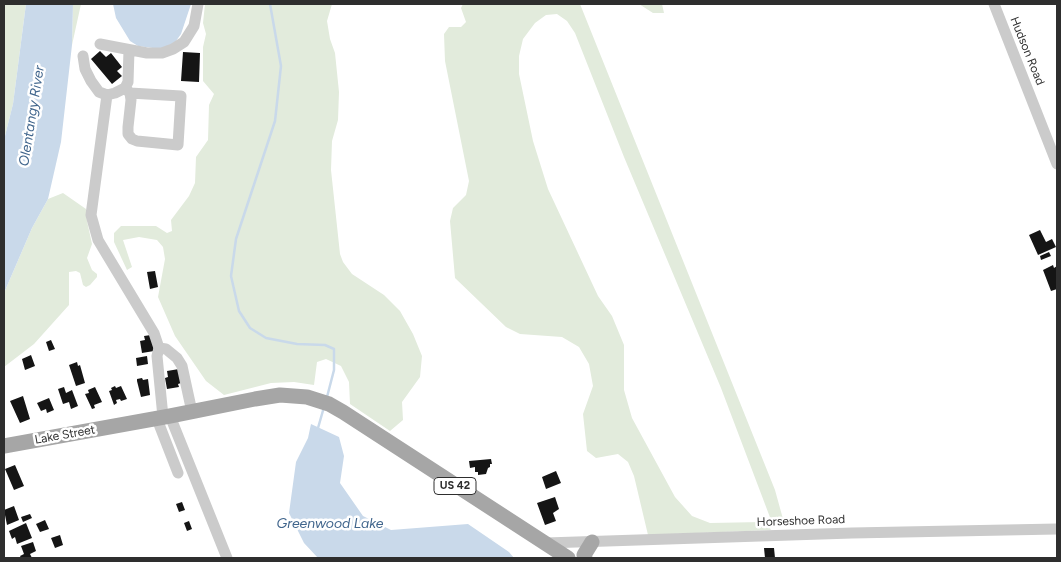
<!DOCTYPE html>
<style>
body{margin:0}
#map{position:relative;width:1061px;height:562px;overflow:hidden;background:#fff;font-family:Figtree,sans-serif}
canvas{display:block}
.frame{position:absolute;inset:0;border:5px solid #2e2e2e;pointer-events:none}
</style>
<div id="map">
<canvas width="1061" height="562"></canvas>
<div class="frame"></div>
</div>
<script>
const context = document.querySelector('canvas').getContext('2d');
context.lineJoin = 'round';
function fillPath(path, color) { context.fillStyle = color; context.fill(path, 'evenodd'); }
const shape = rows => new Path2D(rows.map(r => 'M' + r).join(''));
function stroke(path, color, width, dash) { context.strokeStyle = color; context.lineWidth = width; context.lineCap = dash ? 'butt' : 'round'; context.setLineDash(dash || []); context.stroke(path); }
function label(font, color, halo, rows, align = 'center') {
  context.font = font + ' Figtree,sans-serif'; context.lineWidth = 5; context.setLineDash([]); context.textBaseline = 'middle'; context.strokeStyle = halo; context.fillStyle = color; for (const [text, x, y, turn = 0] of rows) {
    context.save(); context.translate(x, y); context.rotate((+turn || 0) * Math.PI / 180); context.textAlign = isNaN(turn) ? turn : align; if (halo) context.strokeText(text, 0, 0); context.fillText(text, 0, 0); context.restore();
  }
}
const green = shape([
 [4,4,26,4,13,104,4,140],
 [73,4,81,4,72,45],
 [205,4,332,4,327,21,330,39,335,53,339,92,338,120,332,141,331,170,340,254,343,262,352,274,384,295,400,311,413,334,422,356,420,377,402,402,403,420,390,431,350,404,349,382,341,366,326,359,317,362,314,385,294,382,271,383,224,395,206,381,175,336,158,297,165,259,163,247,157,240,139,237,123,240,132,267,127,270,114,242,114,233,121,226,156,226,167,233,172,231,171,220,189,196,195,183,196,157,208,140,209,105,214,94,203,81,203,47,206,34,203,23],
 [463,4,580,4,775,490,783,519,771,520,721,388,624,157,575,33,567,21,557,14,546,15,535,23,523,39,519,56,519,74,533,141,548,189,598,296,612,316,624,345,624,390,632,418,675,497,692,516,710,523,762,522,768,524,771,530,648,535,634,476,628,462,618,454,596,458,587,451,583,414,593,386,589,364,579,347,562,337,520,334,506,327,455,278,450,221,453,208,466,195,469,181,445,61,444,34,449,27,461,27,466,22,461,8],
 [639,4,662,4,664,13,653,13],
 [63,193,86,209,87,221,92,244,87,258,92,270,97,274,97,277,90,285,86,287,83,285,80,273,76,271,69,272,69,305,34,344,4,367,4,293,32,228,48,199]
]);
const water = shape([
 [26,4,73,4,72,45,61,142,48,199,32,228,4,293,4,140,13,104],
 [113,4,191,4,181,34,176,41,169,46,160,49,138,46,130,41,116,18],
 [311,424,339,437,344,456,340,483,363,516,391,530,468,524,509,552,514,558,318,558,304,543,289,513,296,462,308,438]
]);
const stream = shape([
 [270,4,281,66,275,121,236,239,231,276,239,311,250,328,266,338,297,344,325,345,334,349,334,370,327,397],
 [318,428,324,407]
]);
const building = shape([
 [100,51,106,57,111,53,122,67,117,71,122,76,112,84,91,59],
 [183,52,200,53,199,82,181,81],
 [1040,230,1046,242,1052,239,1056,247,1038,255,1029,235],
 [1049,252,1051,256,1041,260,1040,256],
 [1053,265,1054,268,1057,266,1057,289,1051,291,1043,270],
 [155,271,158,287,150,289,147,272],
 [151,335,154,351,142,353,140,341,145,340,144,336],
 [51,340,55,349,49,351,46,342],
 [31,355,35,366,25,370,22,359],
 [147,356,148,364,137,366,136,358],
 [77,362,78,366,80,365,85,383,76,386,69,365],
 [179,369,181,383,178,384,179,387,167,389,165,378,168,377,167,371],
 [142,378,143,380,148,379,150,395,141,397,137,381,137,379],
 [115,386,116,388,121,386,127,399,121,401,120,399,116,400,117,403,114,405,109,391,112,390,111,388],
 [64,387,66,393,72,390,78,406,71,409,69,402,63,404,58,389],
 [95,387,102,402,94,405,95,408,92,409,85,394,89,393,88,390],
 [23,396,30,419,20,423,10,401],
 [49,398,54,410,47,413,46,409,41,411,37,403],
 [491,459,492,464,490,464,490,467,488,468,486,474,478,475,478,472,475,472,475,467,470,468,469,461],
 [15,465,24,486,14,490,5,469],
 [556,471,561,483,546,489,542,477],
 [555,497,559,509,553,513,556,521,545,525,537,503],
 [182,502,185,510,179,512,176,504],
 [14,506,19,520,7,525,4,510],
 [30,514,32,518,23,522,21,517],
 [45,520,49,529,40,532,36,524],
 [189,521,192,529,187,531,184,523],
 [26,523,32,538,17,544,15,537,12,539,9,531],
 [60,535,63,545,55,548,51,538],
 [33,542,36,551,30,554,32,558,21,558,20,556,24,554,21,546],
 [764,548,774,548,775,558,765,558]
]);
const minor = shape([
 [994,4,1057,164],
 [100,44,147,53,162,53,173,49,184,42,194,26,198,4],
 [83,56,85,69,91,81,99,92,107,95,115,93,125,88,128,82,129,50],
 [125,88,130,93,181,96,178,145,137,141,132,139,128,134,128,127,131,100,130,93],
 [107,95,91,215,98,240,154,333,159,348],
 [170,416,227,558],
 [163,417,157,356,159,348,166,349,177,358,182,366,192,412],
 [157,419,178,473],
 [546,543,852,533,1057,529]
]);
const major = shape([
 [4,446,170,416,255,399,280,395,307,397,329,404,343,412,568,558],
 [585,558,584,555,592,542]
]);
const shields = [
 [455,486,42]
];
const shieldNames = [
 ["US 42",455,486]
];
const streetNames = [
 ["Hudson Road",1027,51,68],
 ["Lake Street",65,435,-10],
 ["Horseshoe Road",801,521,-2]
];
const waterNames = [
 ["Olentangy River",32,116,-81],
 ["Greenwood Lake",330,524]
];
fillPath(green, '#e2ebdc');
fillPath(water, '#c9d9ea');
stroke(stream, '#c9d9ea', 2.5);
fillPath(building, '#151515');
stroke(minor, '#cbcbcb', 11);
stroke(major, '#a6a6a6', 15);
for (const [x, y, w] of shields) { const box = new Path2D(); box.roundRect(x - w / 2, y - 8.5, w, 17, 4); context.fillStyle = '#fff'; context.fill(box); stroke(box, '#2e2e2e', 1); }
label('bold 11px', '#2e2e2e', null, shieldNames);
label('12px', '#2e2e2e', '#fff', streetNames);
label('italic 14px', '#40658c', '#fff', waterNames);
</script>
